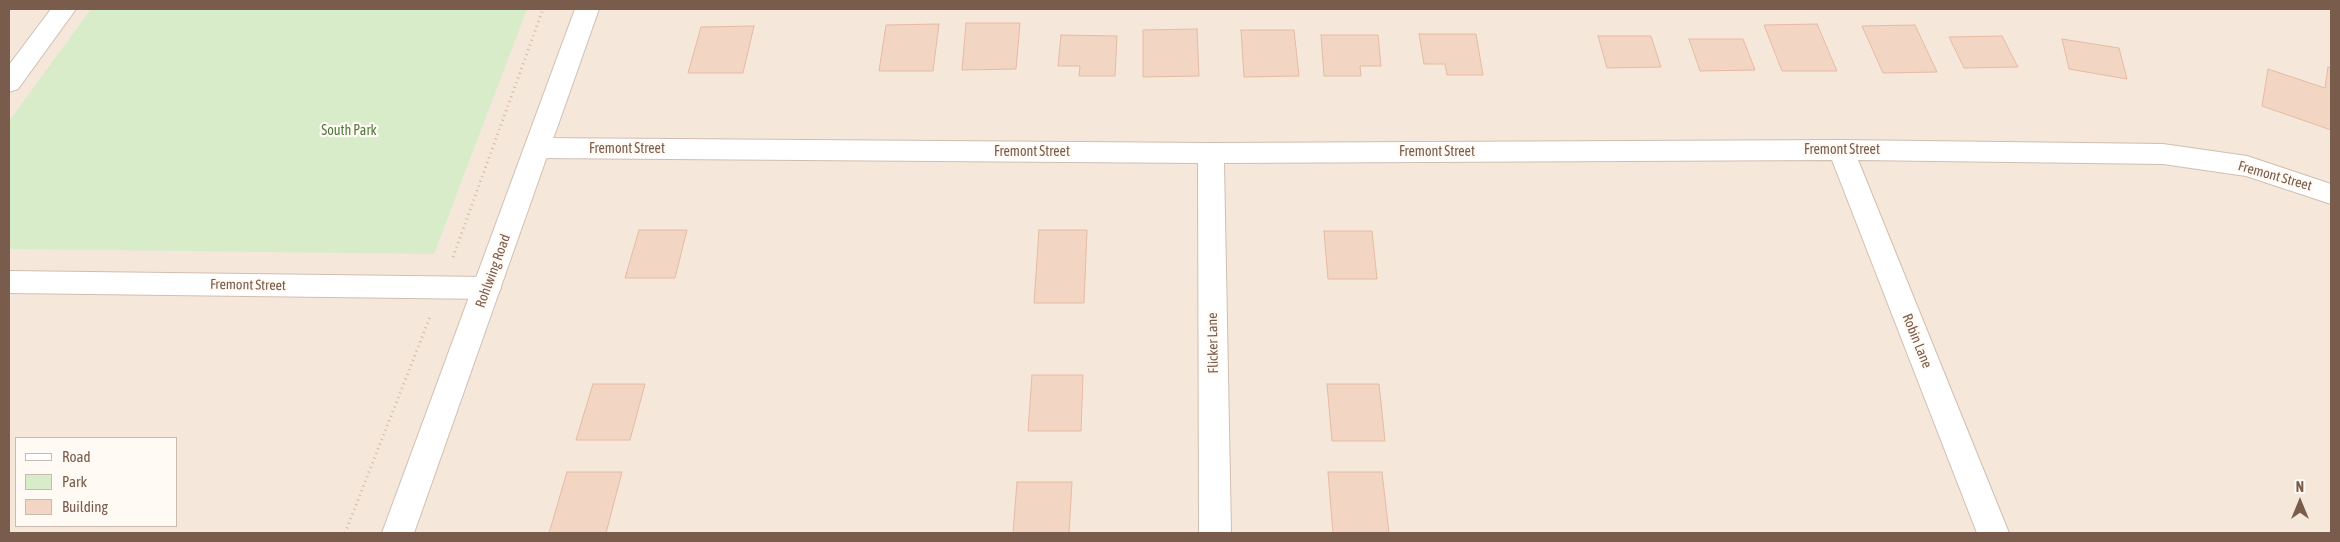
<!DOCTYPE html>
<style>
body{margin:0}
#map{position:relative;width:2340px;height:542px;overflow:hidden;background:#fdf6ec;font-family:"Asap Condensed",sans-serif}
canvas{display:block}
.frame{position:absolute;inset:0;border:10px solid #7a5c4d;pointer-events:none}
.legend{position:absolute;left:15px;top:437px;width:162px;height:90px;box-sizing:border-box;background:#fffaf3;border:1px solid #cabbb1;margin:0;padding:6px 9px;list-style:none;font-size:15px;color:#7a5c4d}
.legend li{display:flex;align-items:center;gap:10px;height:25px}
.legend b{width:25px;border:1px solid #cabbb1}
.north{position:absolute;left:2275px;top:477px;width:50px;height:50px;-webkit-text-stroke:4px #fffaf3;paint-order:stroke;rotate:0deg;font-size:14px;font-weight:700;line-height:20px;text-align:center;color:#7a5c4d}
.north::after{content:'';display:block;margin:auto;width:18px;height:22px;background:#7a5c4d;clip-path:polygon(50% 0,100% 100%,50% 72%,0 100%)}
</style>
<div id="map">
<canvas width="2340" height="542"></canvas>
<div class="frame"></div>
<ul class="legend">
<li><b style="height:6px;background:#fff"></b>Road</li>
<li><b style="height:14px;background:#d8ecc9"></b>Park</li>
<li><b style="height:14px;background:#f3d5c3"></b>Building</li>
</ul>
<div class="north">N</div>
</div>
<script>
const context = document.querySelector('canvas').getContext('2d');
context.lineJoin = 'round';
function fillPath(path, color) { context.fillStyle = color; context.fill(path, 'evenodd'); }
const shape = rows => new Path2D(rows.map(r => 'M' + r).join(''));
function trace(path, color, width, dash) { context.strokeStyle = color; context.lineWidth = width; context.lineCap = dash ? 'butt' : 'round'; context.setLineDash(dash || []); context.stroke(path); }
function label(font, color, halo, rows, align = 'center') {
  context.font = font + ' "Asap Condensed",sans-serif'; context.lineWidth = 4.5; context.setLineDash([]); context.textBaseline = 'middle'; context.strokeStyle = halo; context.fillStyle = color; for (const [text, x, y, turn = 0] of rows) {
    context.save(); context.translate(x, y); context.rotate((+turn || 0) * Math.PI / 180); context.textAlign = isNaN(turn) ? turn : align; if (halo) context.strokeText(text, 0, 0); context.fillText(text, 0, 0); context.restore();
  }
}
const residential = shape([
 [9,9,2331,9,2331,533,9,533],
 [16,438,176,438,176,526,16,526]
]);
const green = shape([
 [91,9,527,9,434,254,9,249,9,121]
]);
const building = shape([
 [966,23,1020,23,1016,69,962,70,966,23],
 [939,24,933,71,879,71,886,25,939,24],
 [1817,24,1837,71,1782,71,1764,25,1817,24],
 [1915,25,1937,72,1883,73,1862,26,1915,25],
 [754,26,743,73,688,73,701,27,754,26],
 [1197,29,1199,76,1143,77,1143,30,1197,29],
 [1241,30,1294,30,1299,76,1244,77,1241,30],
 [1419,34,1476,34,1483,75,1447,75,1445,64,1424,64,1419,34],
 [1061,35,1117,36,1115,76,1079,76,1080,66,1058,66,1061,35],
 [1321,35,1378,35,1381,66,1360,66,1361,76,1324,76,1321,35],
 [1598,36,1651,36,1661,67,1607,68,1598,36],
 [2002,36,2018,67,1964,68,1949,37,2002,36],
 [1689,39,1743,39,1755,70,1700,71,1689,39],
 [2062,39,2119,48,2127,79,2069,69,2062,39],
 [2328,67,2331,68,2331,130,2262,106,2268,69,2325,88,2328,67],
 [639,230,687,230,675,278,625,278,639,230],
 [1039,230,1087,230,1084,303,1034,303,1039,230],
 [1324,231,1372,231,1377,279,1328,279,1324,231],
 [1032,375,1083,375,1081,431,1028,431,1032,375],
 [593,384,645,384,630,440,576,440,593,384],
 [1327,384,1379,384,1385,441,1332,441,1327,384],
 [567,472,622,472,606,533,549,533,567,472],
 [1328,472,1382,472,1389,533,1333,533,1328,472],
 [1017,482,1072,482,1069,533,1013,533,1017,482]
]);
const path = shape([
 [453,257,543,9],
 [345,533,430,317]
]);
const minor = shape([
 [51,9,76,9,18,89,9,92,9,65,51,9],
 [537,138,1211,143,1841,140,2163,144,2247,156,2331,184,2331,204,2246,176,2163,164,1858,160,2009,533,1977,533,1832,160,1224,163,1231,533,1199,533,1198,163,537,158,528,155,524,148,528,141,537,138],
 [9,271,487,277,497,280,501,288,497,296,487,299,9,293,9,271]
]);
const tertiary = shape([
 [575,9,599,9,414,533,382,533,575,9]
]);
const parkNames = [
 ["South Park",349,131]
];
const streetNames = [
 ["Fremont Street",627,149],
 ["Fremont Street",1842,150],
 ["Fremont Street",1032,152],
 ["Fremont Street",1437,152],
 ["Fremont Street",2275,176,16],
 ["Rohlwing Road",493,271,-70],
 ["Fremont Street",248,285,1],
 ["Robin Lane",1917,341,68],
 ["Flicker Lane",1213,343,-91]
];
fillPath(residential, '#f5e8da');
fillPath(green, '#d8ecc9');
fillPath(building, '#f3d5c3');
trace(building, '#e6bba3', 1);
trace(minor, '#d1beb0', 2);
trace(tertiary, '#d1beb0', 2);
trace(path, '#d9b8a5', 3, [1, 4]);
fillPath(minor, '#fff');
fillPath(tertiary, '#fff');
label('14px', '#537a41', '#fffaf3', parkNames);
label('14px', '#7a5c4d', '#fffaf3', streetNames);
</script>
